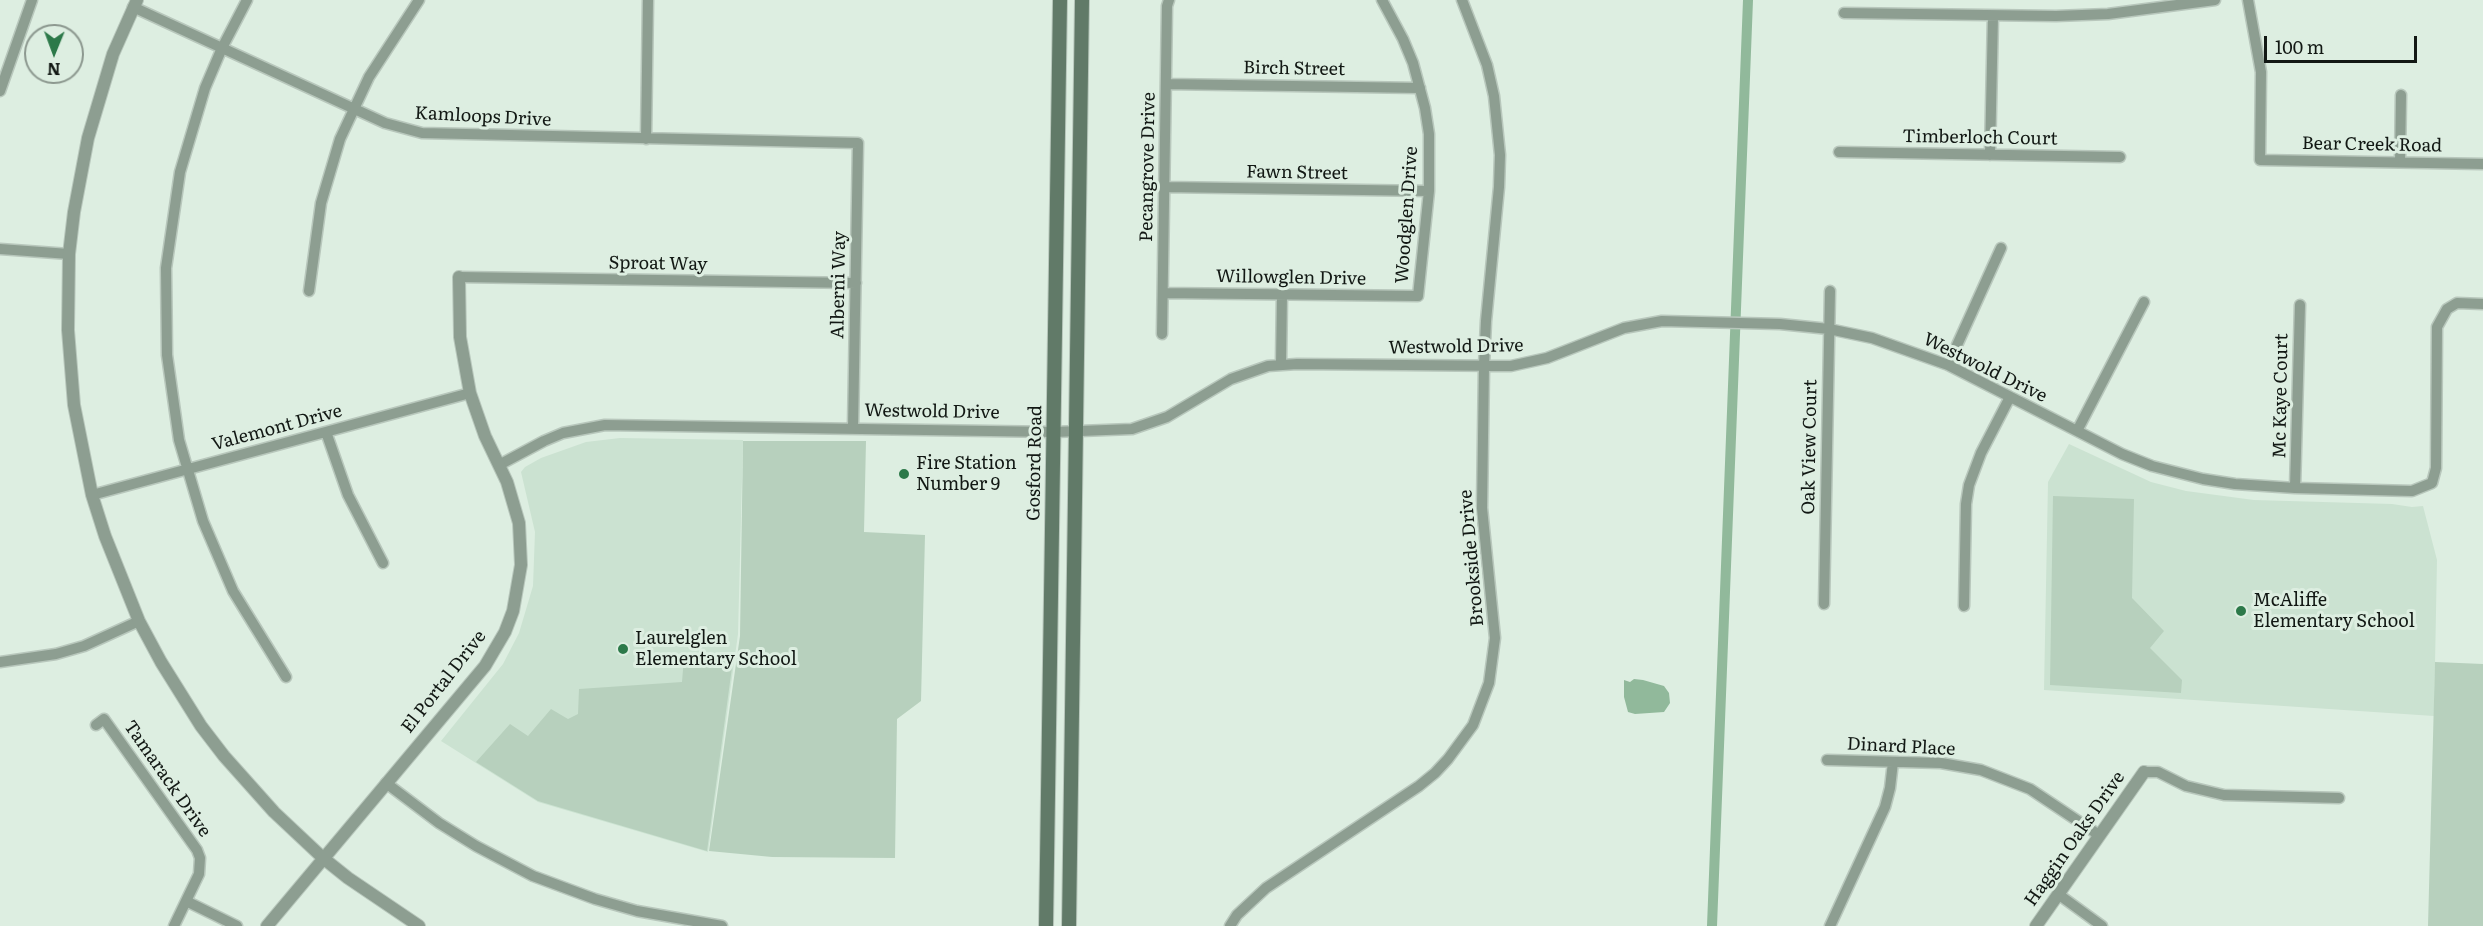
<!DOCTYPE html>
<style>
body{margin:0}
#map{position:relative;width:2483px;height:926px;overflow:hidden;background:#ddeee1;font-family:Literata,serif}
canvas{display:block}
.north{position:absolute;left:24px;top:24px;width:60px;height:60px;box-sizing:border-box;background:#ddeee1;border:2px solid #8c988f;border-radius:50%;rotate:181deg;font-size:16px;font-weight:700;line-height:24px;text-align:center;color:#121814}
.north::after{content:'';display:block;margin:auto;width:21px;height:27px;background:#2c7949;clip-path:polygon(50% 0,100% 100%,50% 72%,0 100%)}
.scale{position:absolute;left:2264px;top:36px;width:153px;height:27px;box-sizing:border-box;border:3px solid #121814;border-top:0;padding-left:8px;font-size:18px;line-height:21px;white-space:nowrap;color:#121814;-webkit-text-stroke:4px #ddeee1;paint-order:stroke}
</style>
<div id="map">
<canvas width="2483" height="926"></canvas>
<div class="north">N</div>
<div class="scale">100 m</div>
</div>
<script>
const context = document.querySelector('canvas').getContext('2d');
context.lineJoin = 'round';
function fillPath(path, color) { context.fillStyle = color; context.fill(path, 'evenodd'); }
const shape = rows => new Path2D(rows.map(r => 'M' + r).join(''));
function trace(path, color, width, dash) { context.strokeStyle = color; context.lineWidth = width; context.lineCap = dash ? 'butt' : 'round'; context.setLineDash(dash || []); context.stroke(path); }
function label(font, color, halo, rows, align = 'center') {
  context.font = font + ' Literata,serif'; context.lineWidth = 6; context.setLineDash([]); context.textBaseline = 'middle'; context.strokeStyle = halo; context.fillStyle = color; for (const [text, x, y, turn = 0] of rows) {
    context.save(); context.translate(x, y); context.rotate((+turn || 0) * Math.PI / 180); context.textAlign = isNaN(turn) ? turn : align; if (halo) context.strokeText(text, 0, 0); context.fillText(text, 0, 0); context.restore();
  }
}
const built = shape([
 [620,438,743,440,738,634,708,852,538,802,441,741,503,664,519,633,533,586,535,532,521,472,525,467,541,458,586,442],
 [2069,444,2151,482,2186,491,2254,500,2392,504,2412,507,2423,506,2437,560,2434,716,2044,690,2048,482]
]);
const green = shape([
 [743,441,866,441,864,532,925,535,921,701,897,719,895,858,772,857,709,851,740,636],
 [2053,496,2134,499,2132,598,2164,631,2150,648,2182,680,2181,693,2050,685],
 [684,657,733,660,707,851,538,801,476,762,510,724,528,736,551,709,568,719,578,714,579,689,682,682],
 [2435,662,2483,664,2483,926,2428,926]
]);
const water = shape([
 [1634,679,1643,680,1664,686,1669,693,1670,703,1664,712,1635,714,1628,712,1624,697,1624,680,1630,682]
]);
const canal = shape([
 [1712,926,1748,0]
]);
const minor = shape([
 [247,0,222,48,205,88,180,172,166,268,167,355,179,440,203,521,233,591,286,677],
 [2248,0,2261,72,2260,160,2483,164],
 [133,7,385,123,422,133,858,143,853,428],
 [1844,13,2056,16,2108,14,2215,0],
 [1166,84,1420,88],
 [0,91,32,0],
 [646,139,648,0],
 [1839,152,2120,157],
 [1990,155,1993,16],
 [2400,162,2401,95],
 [1165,187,1429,191],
 [0,249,69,254],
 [459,277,856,283],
 [309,291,321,203,340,139,369,77,419,0],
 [1163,293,1418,296,1429,191,1429,134,1425,108,1413,63,1403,39,1382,0],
 [1162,334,1167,6,1169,0],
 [1281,364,1282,294],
 [1948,365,2001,248],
 [2077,431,2144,302],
 [326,432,348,495,383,563],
 [499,465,544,441,563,433,605,425,1054,432,1132,429,1167,417,1231,379,1268,366,1297,364,1511,366,1547,358,1624,328,1662,321,1780,324,1829,329,1872,338,1948,365,2122,454,2152,466,2203,479,2235,484,2295,488,2412,491,2432,483,2436,468,2437,327,2447,309,2457,303,2483,304],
 [2295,488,2300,305],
 [92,495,470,393],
 [1824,604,1830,291],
 [1964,606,1966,504,1969,485,1981,453,2010,397],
 [0,662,56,654,84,646,139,621],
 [96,725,104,719,197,850,200,858,199,874,174,926],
 [1827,760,1941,763,1981,770,2030,789,2099,835],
 [2144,772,2158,772,2186,786,2224,795,2339,798],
 [386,783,439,823,476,846,533,876,595,899,637,911,722,926],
 [2058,894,2102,926],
 [186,901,237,926],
 [1230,926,1237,915,1266,888,1419,786,1435,773,1448,759,1473,725,1489,683,1495,638,1482,508,1484,366,1486,321,1499,187,1500,155,1494,96,1487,65,1462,0],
 [1830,926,1885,807,1890,788,1893,762]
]);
const tertiary = shape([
 [137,0,113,54,88,138,74,212,69,254,68,330,74,405,92,495,105,536,139,621,161,662,201,726,224,756,274,812,323,858,348,878,419,926],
 [267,926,485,666,505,632,513,611,521,565,519,523,507,482,485,436,470,393,460,337,459,277],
 [2036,926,2144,772]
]);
const secondary = shape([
 [1046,926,1060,0],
 [1069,926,1082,0]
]);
const markers = [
 [904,474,6,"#2c7949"],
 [2241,611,6,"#2c7949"],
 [623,649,6,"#2c7949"]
];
const streetNames = [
 ["Birch Street",1294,69,1],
 ["Kamloops Drive",483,117,3],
 ["Timberloch Court",1980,138,1],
 ["Bear Creek Road",2372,145,1],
 ["Pecangrove Drive",1148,167,-89],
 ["Fawn Street",1297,173,1],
 ["Woodglen Drive",1407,215,-86],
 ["Sproat Way",658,264,1],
 ["Willowglen Drive",1291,278,1],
 ["Alberni Way",839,285,-89],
 ["Westwold Drive",1456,347,-1],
 ["Westwold Drive",1985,368,26],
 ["Mc Kaye Court",2281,396,-89],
 ["Westwold Drive",932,412,1],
 ["Valemont Drive",277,428,-15],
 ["Oak View Court",1810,447,-89],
 ["Gosford Road",1035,463,-89],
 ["Brookside Drive",1472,558,-95],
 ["El Portal Drive",444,682,-52],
 ["Dinard Place",1901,747,3],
 ["Tamarack Drive",167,779,55],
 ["Haggin Oaks Drive",2075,839,-55]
];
const poiNames = [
 ["Fire Station",916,464],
 ["Number 9",916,485],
 ["McAliffe",2253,601],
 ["Elementary School",2253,622],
 ["Laurelglen",635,639],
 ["Elementary School",635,660]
];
fillPath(built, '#cbe2d1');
fillPath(green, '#b7d0bd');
fillPath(water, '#91b99b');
trace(canal, '#91b99b', 10);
trace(minor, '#b8c7bc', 13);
trace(tertiary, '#b8c7bc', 14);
trace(secondary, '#b8c7bc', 16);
trace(minor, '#8d9e91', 10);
trace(tertiary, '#8d9e91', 12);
trace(secondary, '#617a68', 14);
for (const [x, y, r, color] of markers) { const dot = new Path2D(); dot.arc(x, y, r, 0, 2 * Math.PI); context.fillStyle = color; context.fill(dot); trace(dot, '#ddeee1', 2); }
label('18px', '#121814', '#ddeee1', streetNames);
label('18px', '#121814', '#ddeee1', poiNames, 'left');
</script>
